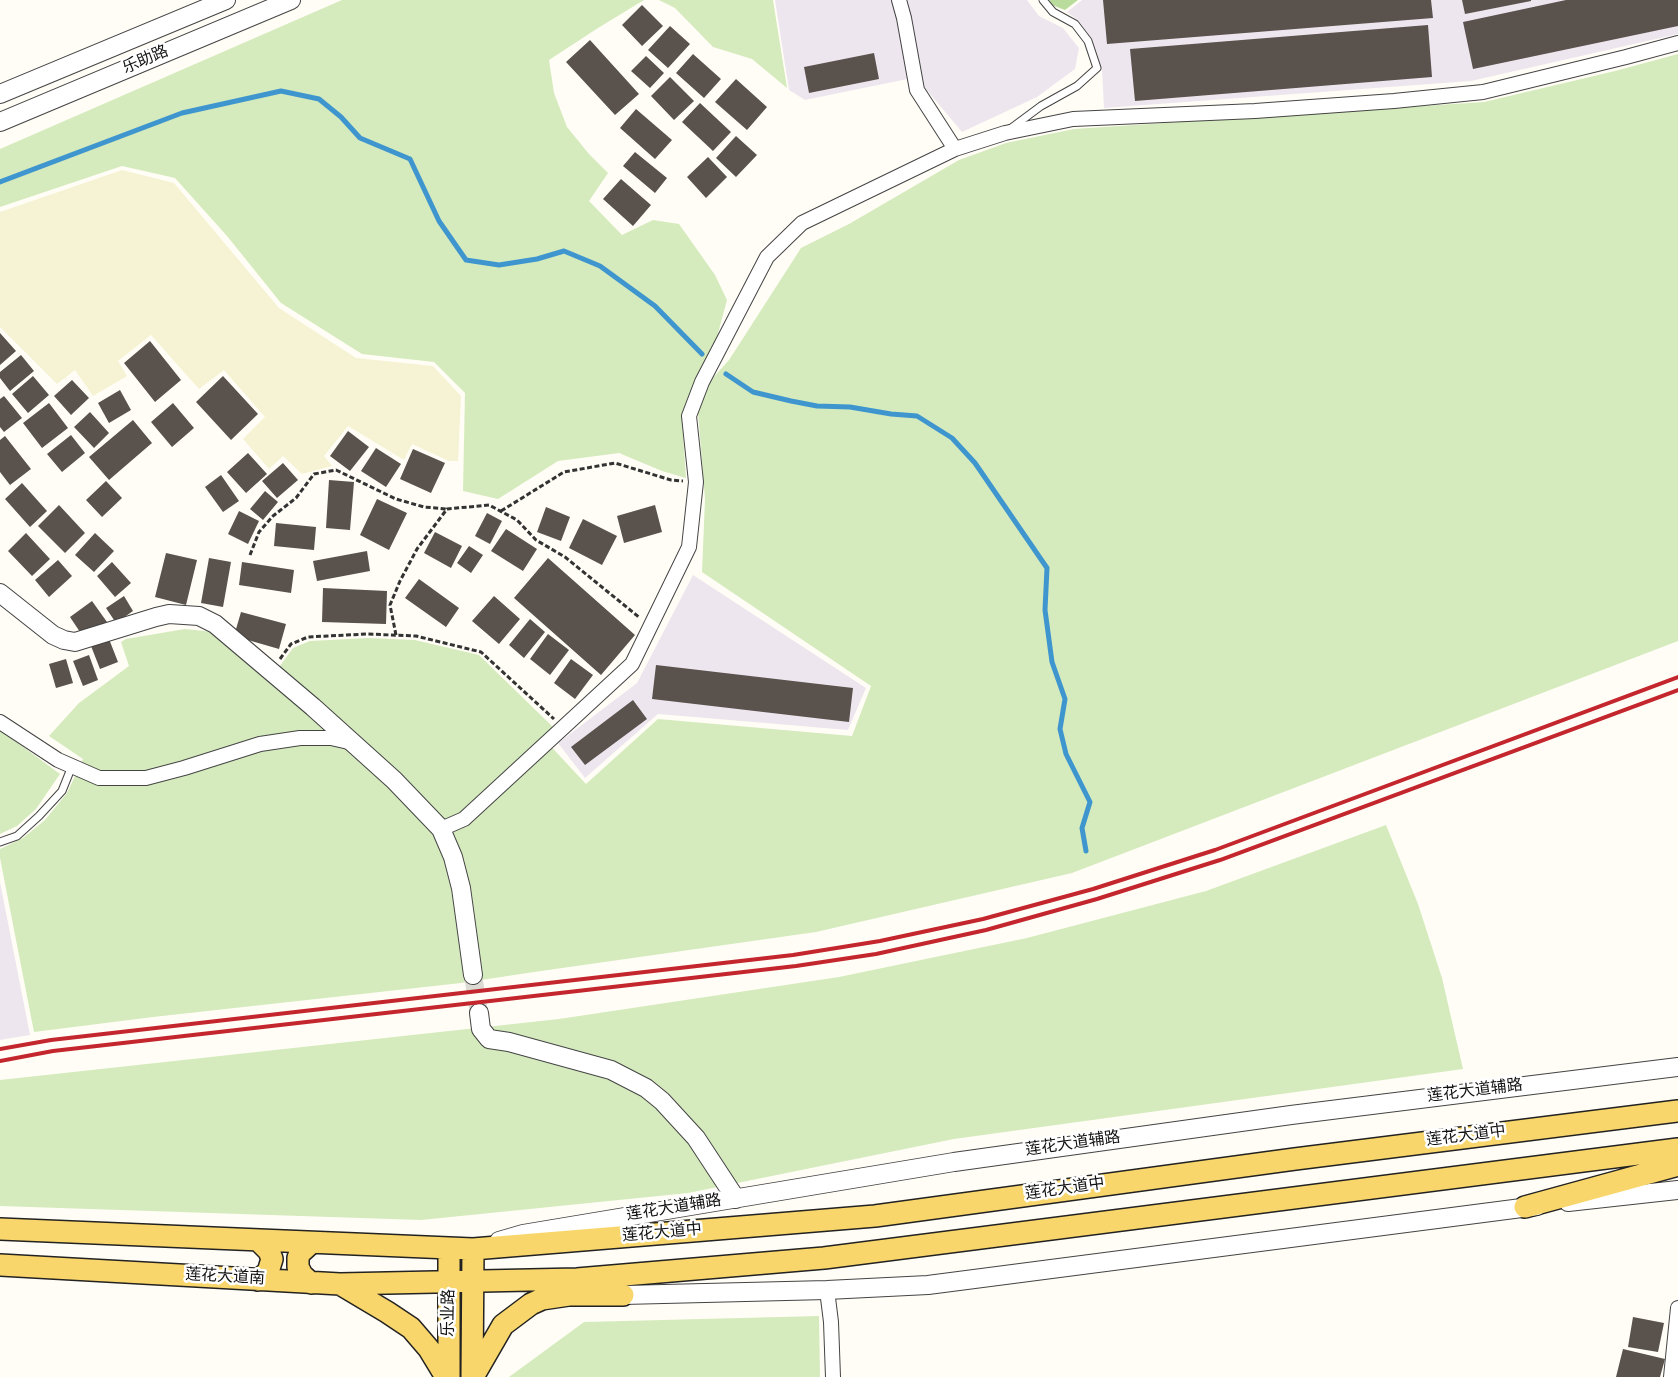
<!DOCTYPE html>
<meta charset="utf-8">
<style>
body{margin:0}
canvas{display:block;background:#fffdf5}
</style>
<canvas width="1678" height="1377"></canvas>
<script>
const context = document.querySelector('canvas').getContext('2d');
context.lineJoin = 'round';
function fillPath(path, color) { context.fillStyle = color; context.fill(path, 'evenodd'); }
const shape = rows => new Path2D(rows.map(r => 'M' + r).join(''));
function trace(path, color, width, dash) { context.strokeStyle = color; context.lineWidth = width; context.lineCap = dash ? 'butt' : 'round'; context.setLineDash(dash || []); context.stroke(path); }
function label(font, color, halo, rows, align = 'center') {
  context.font = font + ' Spectral,"Noto Sans SC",serif'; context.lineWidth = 5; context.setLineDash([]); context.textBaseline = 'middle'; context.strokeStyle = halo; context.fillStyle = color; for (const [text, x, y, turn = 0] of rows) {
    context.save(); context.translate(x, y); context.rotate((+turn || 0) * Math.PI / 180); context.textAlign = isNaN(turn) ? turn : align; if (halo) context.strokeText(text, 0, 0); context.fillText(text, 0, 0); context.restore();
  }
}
const industrial = shape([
 [775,0,1027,0,1039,16,1063,28,1079,48,1075,69,1037,97,962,132,925,88,922,76,805,100,789,90],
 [1082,0,1678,0,1678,34,1471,81,1104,108,1102,70,1093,40,1079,21,1067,12],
 [693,575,866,688,848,730,658,714,585,778,558,743,637,683],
 [0,882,30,1035,0,1040]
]);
const farmland = shape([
 [122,170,174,183,279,308,356,358,433,366,461,396,458,461,449,461,412,444,404,460,348,426,324,456,332,466,302,474,283,456,269,469,243,439,265,417,224,370,199,389,151,335,118,361,127,376,93,396,75,370,57,384,0,327,0,212]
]);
const green = shape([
 [342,0,644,0,598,28,549,60,554,93,567,127,589,154,608,173,589,201,622,235,653,220,679,224,715,275,727,300,717,337,682,419,686,478,662,471,619,453,558,461,498,499,463,491,465,393,434,362,362,354,281,303,227,236,175,178,122,166,0,207,0,149],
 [659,0,773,0,787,88,752,59,713,47,675,8],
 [1678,54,1678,641,1072,873,816,932,541,971,461,983,153,1017,34,1032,0,858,0,849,23,838,45,820,67,793,83,759,49,736,79,703,129,666,121,642,126,639,185,629,214,632,269,681,293,648,310,641,368,638,415,640,479,655,555,729,543,738,586,784,658,719,852,736,871,686,702,572,705,499,698,413,710,381,729,360,801,248,849,224,959,160,1006,143,1074,129,1484,102,1615,71],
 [0,730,60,774,36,809,17,826,0,834],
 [1386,825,1418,904,1442,978,1463,1069,954,1139,688,1193,421,1220,0,1206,0,1080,559,1019,839,977,1027,938,1206,891],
 [819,1316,820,1377,509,1377,584,1322]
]);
const forest = shape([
 [1049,0,1078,0,1065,10,1052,5]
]);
const stream = shape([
 [0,182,182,113,281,91,319,99,341,117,360,138,410,159,439,221,466,260,499,265,537,259,564,251,600,266,655,306,702,354],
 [726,374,753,392,791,401,817,406,850,407,891,414,917,416,952,438,975,463,1047,568,1045,610,1052,662,1065,699,1060,729,1066,754,1090,802,1082,828,1086,851]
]);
const building = shape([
 [1103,0,1431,0,1433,18,1107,44],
 [1462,0,1531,0,1531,1,1465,14],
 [1566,0,1678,0,1678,26,1473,69,1463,22],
 [642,5,663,26,642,46,622,25],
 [1428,25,1432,77,1135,101,1130,49],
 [670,26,690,44,668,68,648,50],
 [590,40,639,94,615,115,566,62],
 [874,53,879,79,809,93,804,67],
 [693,54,721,79,704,98,676,73],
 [646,56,664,73,650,88,631,71],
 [670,77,694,101,674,120,651,96],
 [736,79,767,107,747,130,715,102],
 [700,103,731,132,713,151,682,122],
 [636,109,672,140,655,159,620,128],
 [736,136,757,155,736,177,716,158],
 [635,152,667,178,655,193,623,166],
 [708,157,727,177,706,198,687,177],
 [621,179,651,205,633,226,603,199],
 [0,333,16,351,0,365],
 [150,341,181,380,155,402,124,363],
 [21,355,34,371,10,391,0,378,0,372],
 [33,376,49,395,28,413,12,394],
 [223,376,258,414,231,440,196,402],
 [72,380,89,398,71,415,54,396],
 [120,390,131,410,109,423,98,403],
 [4,396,22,418,4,432,0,427,0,399],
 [49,403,68,428,42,448,23,423],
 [173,403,194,428,172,447,151,422],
 [90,412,109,433,94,448,74,427],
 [133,420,152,443,109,480,89,457],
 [348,431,369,447,350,471,330,456],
 [71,435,85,453,62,472,47,454],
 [5,436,31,469,10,485,0,472,0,440],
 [376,448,401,464,386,487,361,471],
 [413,449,445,463,431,493,400,479],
 [248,453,267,474,246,493,227,472],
 [283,463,298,480,277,498,262,481],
 [221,475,239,501,223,512,205,487],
 [329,480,354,482,350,530,326,528],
 [106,481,122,498,102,517,86,500],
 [22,483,47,511,30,527,5,499],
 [265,491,278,502,263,520,250,509],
 [377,499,407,513,389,550,360,535],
 [59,505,85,533,65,553,38,526],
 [655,505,662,532,624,543,617,516],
 [546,507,570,517,561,541,537,532],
 [239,511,259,521,248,544,228,534],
 [487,513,502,521,490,544,475,536],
 [583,519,617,536,602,565,569,548],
 [276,523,316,527,314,550,274,546],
 [506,529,537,549,523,571,491,551],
 [435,532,462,546,451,568,424,553],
 [26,533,50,559,32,576,8,551],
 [95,533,114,551,94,572,75,555],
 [469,546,483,555,471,573,457,563],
 [367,551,370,571,317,581,313,561],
 [166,553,197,560,186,605,155,597],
 [209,558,231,562,223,607,201,603],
 [548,558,635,635,601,675,514,598],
 [58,560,72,576,49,597,35,580],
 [112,562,131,583,115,597,97,576],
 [242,562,294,570,291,593,239,585],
 [419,579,459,608,446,627,405,598],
 [323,588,387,591,386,624,322,622],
 [124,596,133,611,116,623,106,608],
 [494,596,520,619,499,644,472,621],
 [92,601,107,622,84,638,70,617],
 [241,612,286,624,279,649,234,636],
 [530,619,545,632,524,658,509,645],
 [548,634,569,650,550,675,530,659],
 [109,639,118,662,100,669,91,646],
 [89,655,98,680,83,686,73,661],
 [66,659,73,683,56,688,49,664],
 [571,659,593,675,575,699,554,683],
 [656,665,853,688,849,722,652,699],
 [633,700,647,719,585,765,571,747],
 [1633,1317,1664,1323,1658,1352,1628,1347],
 [1623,1349,1665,1359,1660,1377,1616,1377]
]);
const tertiaryTunnel = shape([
 [473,975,479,1013]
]);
const path = shape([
 [501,511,564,472,615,463,671,480,683,481],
 [250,555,259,532,273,516,296,498,314,474,336,470,396,499,424,507,446,509],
 [396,635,390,605,400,581,417,549,447,509,489,505,517,520,536,540,565,557,640,618],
 [280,659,291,644,308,637,367,634,416,636,481,652,554,719]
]);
const service = shape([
 [1010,129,1041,106,1077,86,1097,68,1088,41,1075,24,1053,12,1043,0],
 [0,842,17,836,39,816,62,791,72,766]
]);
const minor = shape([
 [955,149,1005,133,1073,119,1255,111,1394,101,1483,92,1626,57,1678,43],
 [0,722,58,760,99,778,146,778,184,768,260,744,300,738,331,738,353,743],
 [441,829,464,819,632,664,689,547,696,482,689,416,702,382,767,257,802,223,955,149,917,90,904,18,899,0],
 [827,1290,831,1322,833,1377],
 [1671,1377,1678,1308]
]);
const tertiary = shape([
 [0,94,226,0],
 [0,122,291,0],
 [0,593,53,635,64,640,75,642,156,617,169,614,199,616,215,624,313,707,394,780,441,829,453,857,461,888,473,975],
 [479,1013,481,1029,489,1039,509,1042,611,1070,646,1088,662,1101,696,1138,736,1199],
 [1568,1202,1678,1190],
 [499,1241,523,1234,954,1162,1291,1115,1678,1067],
 [623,1295,827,1290,928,1285,1537,1206]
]);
const primary = shape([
 [1525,1207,1678,1165],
 [0,1229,473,1249,875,1216,1295,1159,1678,1111],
 [449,1249,449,1377],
 [0,1265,340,1284,577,1279,824,1258,1678,1149],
 [258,1280,268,1272,272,1259,269,1251,259,1241],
 [311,1283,302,1275,298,1267,298,1258,300,1253,311,1243],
 [340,1284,387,1312,411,1328,429,1349,446,1377],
 [472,1377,473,1249],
 [473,1377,503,1325,531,1304,542,1299,569,1295,623,1295]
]);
const rail = shape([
 [0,1049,51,1040,793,955,880,941,983,919,1093,889,1215,850,1678,677],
 [0,1061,53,1051,796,966,876,954,986,930,1097,899,1220,860,1678,690]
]);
const streetNames = [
 ["乐助路",146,61,-23],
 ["莲花大道辅路",1475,1092,-7],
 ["莲花大道中",1466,1137,-7],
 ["莲花大道辅路",1073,1145,-8],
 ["莲花大道中",1065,1190,-8],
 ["莲花大道辅路",674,1209,-9],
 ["莲花大道中",662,1234,-5],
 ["莲花大道南",225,1278,3],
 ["乐业路",450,1313,-89]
];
fillPath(industrial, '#eee6ef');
fillPath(farmland, '#f6f3d4');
fillPath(green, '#d5ebbd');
fillPath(forest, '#b9dc9c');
trace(stream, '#3f96cf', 5);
fillPath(building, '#5a524d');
trace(tertiaryTunnel, '#dbdad3', 18, [18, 9]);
trace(service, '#444', 9);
trace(minor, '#444', 16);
trace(tertiary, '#444', 20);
trace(primary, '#222', 24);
trace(path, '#333', 3, [5, 2.5]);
trace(service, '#fff', 7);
trace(minor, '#fff', 14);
trace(tertiary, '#fff', 18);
trace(primary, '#f9d66b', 21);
trace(rail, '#c4262e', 4);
label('16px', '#111', '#fff', streetNames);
</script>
